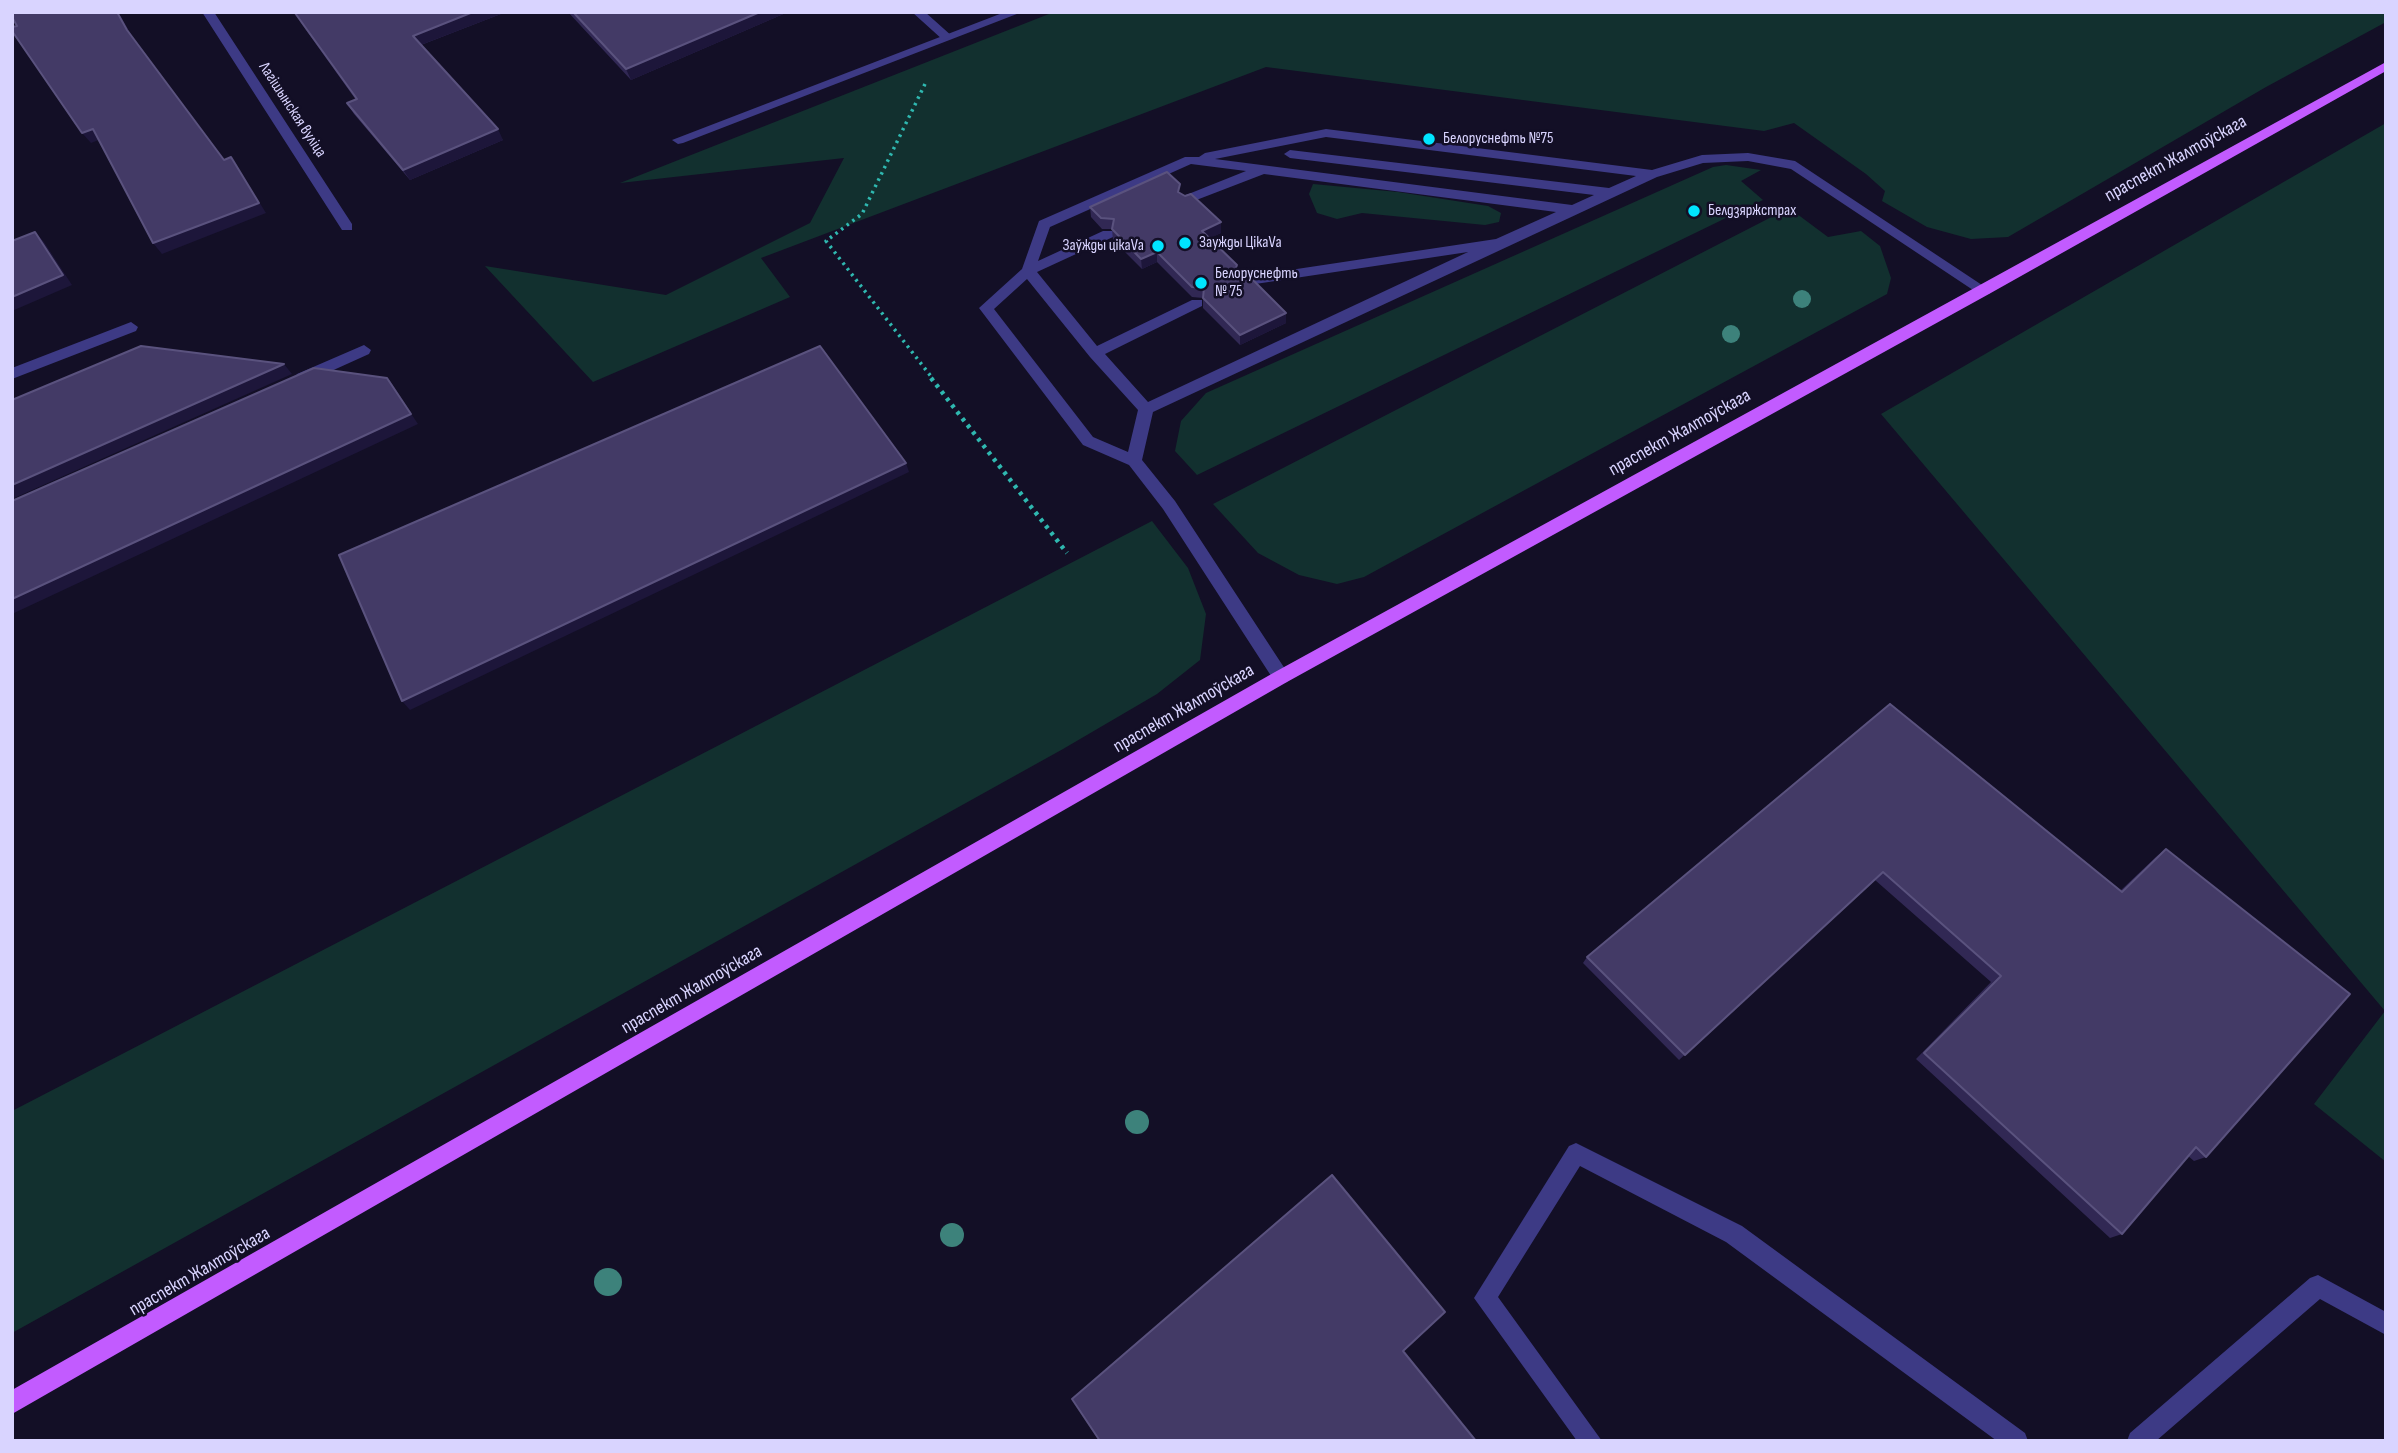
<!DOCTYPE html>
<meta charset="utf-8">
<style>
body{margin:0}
#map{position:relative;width:2398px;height:1453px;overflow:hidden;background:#130f26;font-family:"Sofia Sans Condensed",sans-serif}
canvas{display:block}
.frame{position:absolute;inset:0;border:14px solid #d9d4ff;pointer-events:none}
</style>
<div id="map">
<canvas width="2398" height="1453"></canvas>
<div class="frame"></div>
</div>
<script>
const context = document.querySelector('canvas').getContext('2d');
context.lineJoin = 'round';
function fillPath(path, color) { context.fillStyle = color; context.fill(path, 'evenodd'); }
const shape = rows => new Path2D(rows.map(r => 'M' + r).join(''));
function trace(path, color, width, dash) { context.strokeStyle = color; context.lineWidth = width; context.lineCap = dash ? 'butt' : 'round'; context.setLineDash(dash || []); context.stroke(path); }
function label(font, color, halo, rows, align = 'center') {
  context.font = font + ' "Sofia Sans Condensed",sans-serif'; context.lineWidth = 5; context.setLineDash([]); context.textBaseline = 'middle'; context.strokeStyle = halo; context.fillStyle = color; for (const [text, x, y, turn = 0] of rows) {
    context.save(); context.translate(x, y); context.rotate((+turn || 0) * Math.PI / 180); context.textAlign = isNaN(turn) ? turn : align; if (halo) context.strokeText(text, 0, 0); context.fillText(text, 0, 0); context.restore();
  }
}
const green = shape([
 [1054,12,2386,12,2386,22,2266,87,2008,237,1971,239,1927,227,1882,201,1885,191,1866,174,1794,123,1764,131,1266,67,761,258,790,297,593,382,485,266,666,295,810,223,844,158,620,183],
 [2386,123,2386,1162,2314,1104,2385,1011,1881,414],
 [1726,165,1761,170,1741,181,1763,200,1197,475,1175,451,1181,421,1206,393,1713,167],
 [1313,184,1398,192,1488,206,1501,213,1499,222,1485,225,1362,213,1337,219,1317,213,1309,194],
 [1789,208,1828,237,1861,231,1880,246,1891,278,1887,294,1364,577,1337,584,1299,575,1258,553,1213,504],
 [1152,521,1188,568,1206,614,1200,660,1157,694,1063,749,12,1333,12,1111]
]);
const pathFar1 = shape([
 [925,84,862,214,826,241,933,379]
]);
const path = shape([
 [931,378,1067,553]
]);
const service = shape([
 [1005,12,1022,12,683,143,678,144,672,140,1005,12],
 [1326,129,1652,170,1702,155,1748,153,1795,161,1991,291,1989,294,1979,294,1791,169,1748,161,1703,163,1657,177,1153,412,1142,460,1175,501,1287,672,1290,677,1287,682,1281,684,1275,682,1163,509,1129,465,1083,445,979,308,1022,269,1039,221,1185,157,1199,157,1205,153,1326,129],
 [1326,137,1636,176,1609,188,1290,150,1284,154,1290,158,1594,195,1572,205,1215,159,1326,137],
 [1191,164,1246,171,1181,197,1179,200,1186,204,1264,174,1556,212,1496,239,1237,278,1235,281,1242,286,1468,252,1148,402,1105,354,1202,306,1202,300,1192,300,1097,346,1037,272,1113,237,1113,231,1103,231,1038,261,1050,227,1191,164],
 [1027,279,1090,357,1138,410,1128,452,1093,437,994,309,1027,279],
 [131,322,138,327,136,331,12,379,12,368,131,322],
 [364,345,371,350,369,354,307,382,297,382,295,378,297,374,364,345],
 [1576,1143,1742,1226,2025,1433,2028,1441,1997,1441,1726,1242,1580,1166,1498,1297,1602,1441,1577,1441,1474,1298,1569,1146,1576,1143],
 [2318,1275,2386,1312,2386,1335,2320,1299,2156,1441,2127,1441,2130,1433,2310,1278,2318,1275]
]);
const minor = shape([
 [202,12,214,12,352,224,352,230,342,230,202,12],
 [912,12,925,12,953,37,943,40,912,12]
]);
const primary = shape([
 [2386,62,2386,71,1989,294,1287,682,12,1414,12,1390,1275,672,2386,62]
]);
const trees = [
 [1802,299,9],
 [1731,334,9],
 [1137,1122,12],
 [952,1235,12],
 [608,1282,14]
];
const wall = shape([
 [297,12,506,12,421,45,503,140,410,180,354,114,347,103,356,100,301,23,295,13],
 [568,12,788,12,631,80],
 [1180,193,1221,222,1221,233,1209,238,1237,265,1237,275,1286,313,1286,323,1240,345,1203,308,1203,298,1192,297,1157,262,1142,269,1113,240,1112,229,1102,229,1091,217,1090,207],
 [1890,704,2120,891,2156,857,2166,849,2206,1157,2194,1161,2188,1156,2122,1234,2110,1238,1916,1059,1991,982,1875,880,1679,1060,1583,963,1587,957]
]);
const shadedWall = shape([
 [117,12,118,12,135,41,127,30],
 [473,12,506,12,418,46,413,36],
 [760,12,788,12,631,80,626,69],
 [93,129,101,139,91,143,82,133],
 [498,129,503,140,410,180,403,170],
 [231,157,266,213,162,254,153,243],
 [1221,222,1221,233,1202,242,1202,231],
 [35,232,44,242,72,285,12,311,12,297],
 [1157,252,1157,262,1142,269,1141,259],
 [1286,313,1286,323,1240,345,1240,335],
 [284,364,292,374,12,499,12,485],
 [394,388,418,424,12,614,12,599],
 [906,463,909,472,410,710,402,701]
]);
const building = shape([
 [12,12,117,12,127,30,224,160,231,157,259,203,153,243,93,129,82,133,12,31,12,27,17,26,12,17,12,12],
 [297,12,473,12,413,36,498,129,403,170,347,103,357,99,295,13,297,12],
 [573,12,760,12,626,69,573,12],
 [1167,172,1180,184,1178,192,1185,196,1191,194,1221,222,1202,231,1237,265,1234,273,1241,278,1250,277,1286,313,1240,335,1203,298,1204,288,1192,287,1157,252,1141,259,1112,229,1114,219,1101,218,1090,207,1167,172],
 [35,232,63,275,12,297,12,241,35,232],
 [141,346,284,364,12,485,12,400,141,346],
 [820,346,906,463,402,701,339,555,820,346],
 [314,368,387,378,411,414,12,599,12,501,314,368],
 [1890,704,2122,892,2166,849,2350,994,2206,1157,2196,1147,2122,1234,1924,1053,2001,976,1883,872,1685,1055,1587,957,1890,704],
 [1332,1175,1445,1312,1403,1351,1476,1441,1100,1441,1072,1399,1332,1175]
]);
const markers = [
 [1429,139,7,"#00e5ff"],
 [1694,211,7,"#00e5ff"],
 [1185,243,7,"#00e5ff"],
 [1158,246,7,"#00e5ff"],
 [1201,283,7,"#00e5ff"]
];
const farStreetnames = [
 ["Лагішынская вуліца",292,110,57]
];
const farPoinames = [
 ["Белоруснефть №75",1443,139],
 ["Белдзяржстрах",1708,211],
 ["Заужды ЦікаVа",1199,243],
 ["Заўжды цікаVа",1144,246,"right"],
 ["Белоруснефть",1215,274],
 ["№ 75",1215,292]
];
const streetNames = [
 ["праспект Жалтоўскага",2176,159,-29],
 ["праспект Жалтоўскага",1680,433,-29],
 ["праспект Жалтоўскага",1184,709,-30],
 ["праспект Жалтоўскага",692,990,-30],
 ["праспект Жалтоўскага",200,1272,-30]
];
fillPath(green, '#12302f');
trace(pathFar1, '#2fb8b0', 3.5, [2.5, 4.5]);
trace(path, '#2fb8b0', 4.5, [3.5, 5]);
fillPath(service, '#3d3a85');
fillPath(minor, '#3d3a85');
fillPath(primary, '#c25bff');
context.fillStyle = '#3d827b';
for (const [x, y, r] of trees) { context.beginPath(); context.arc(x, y, r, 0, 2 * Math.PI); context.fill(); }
fillPath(wall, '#312854');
fillPath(shadedWall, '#1d163a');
fillPath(building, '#433a66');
trace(building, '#5a527e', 2);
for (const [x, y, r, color] of markers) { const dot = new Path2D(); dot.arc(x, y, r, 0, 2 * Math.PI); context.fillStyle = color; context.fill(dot); trace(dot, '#130f26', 2.5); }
label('16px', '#d9d4ff', '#130f26', farStreetnames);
label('16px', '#d9d4ff', '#130f26', farPoinames, 'left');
label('19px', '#d9d4ff', '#130f26', streetNames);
</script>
